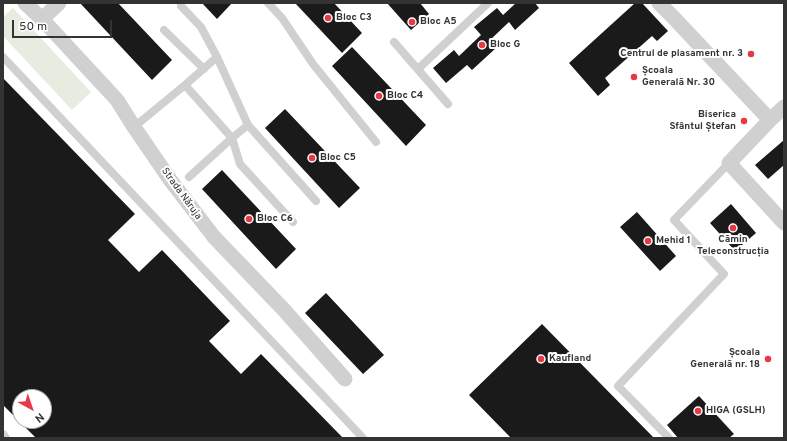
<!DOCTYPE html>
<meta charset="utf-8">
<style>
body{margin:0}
#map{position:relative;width:787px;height:441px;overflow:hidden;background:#fff;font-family:Overpass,sans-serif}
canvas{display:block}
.frame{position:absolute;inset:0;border:4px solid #333;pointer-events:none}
.north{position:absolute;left:12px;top:389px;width:40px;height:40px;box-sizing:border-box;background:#fff;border:1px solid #adadad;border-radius:50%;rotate:140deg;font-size:11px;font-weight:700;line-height:16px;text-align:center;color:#333}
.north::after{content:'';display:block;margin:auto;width:14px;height:18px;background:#e63946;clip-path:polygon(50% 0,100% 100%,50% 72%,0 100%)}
.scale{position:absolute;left:12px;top:20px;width:100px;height:18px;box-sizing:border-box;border:2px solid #333;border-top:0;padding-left:5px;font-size:12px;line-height:14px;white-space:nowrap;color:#333;-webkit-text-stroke:3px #fff;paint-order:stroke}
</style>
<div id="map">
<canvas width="787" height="441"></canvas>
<div class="frame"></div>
<div class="north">N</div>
<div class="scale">50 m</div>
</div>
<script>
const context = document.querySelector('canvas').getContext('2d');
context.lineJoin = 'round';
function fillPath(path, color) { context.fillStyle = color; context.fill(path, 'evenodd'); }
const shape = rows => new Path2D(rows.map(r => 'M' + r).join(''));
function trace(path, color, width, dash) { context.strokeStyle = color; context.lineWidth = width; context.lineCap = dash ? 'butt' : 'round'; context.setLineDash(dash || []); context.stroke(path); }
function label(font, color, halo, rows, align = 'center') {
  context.font = font + ' Overpass,sans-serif'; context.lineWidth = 4; context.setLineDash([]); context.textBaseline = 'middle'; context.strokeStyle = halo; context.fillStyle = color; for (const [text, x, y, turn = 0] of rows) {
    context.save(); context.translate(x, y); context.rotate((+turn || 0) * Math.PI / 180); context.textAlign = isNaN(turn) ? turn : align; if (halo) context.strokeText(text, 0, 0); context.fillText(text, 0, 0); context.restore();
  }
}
const green = shape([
 [13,8,91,92,72,110,3,36,3,17]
]);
const building = shape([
 [80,3,118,3,172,60,152,80],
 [202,3,232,3,217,19],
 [295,3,334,3,362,33,342,53],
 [387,3,420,3,429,14,411,30],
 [516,3,535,3,539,8,515,30,509,22,489,41,496,48,472,70,467,65,446,83,433,68,454,50,459,56,481,35,474,27,497,8,503,15],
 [635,3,642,3,668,31,657,41,652,36,605,78,610,85,598,96,569,63],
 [352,47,426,125,406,146,332,66],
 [3,78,135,214,108,240,139,272,162,250,230,321,209,341,241,374,261,354,343,438,36,438,3,405],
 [20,397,44,397,44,421,20,421],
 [285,109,360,188,339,208,265,128],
 [784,140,784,165,768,179,755,165],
 [222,170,296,249,276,269,202,189],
 [731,204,756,233,735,251,710,223],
 [637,212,676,256,660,271,620,227],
 [326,293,384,355,363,374,305,313],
 [542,324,654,438,511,438,469,395],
 [699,396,734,434,729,438,678,438,667,425]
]);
const service = shape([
 [268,3,282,18,313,64,376,142],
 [164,30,204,69],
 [394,42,448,104],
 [3,57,363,438],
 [418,69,488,3],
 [185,85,217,57],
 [248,125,316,201],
 [134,127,185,85,232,138,248,125,217,57,201,27,181,6],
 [189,177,232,138,240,164,293,222],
 [3,434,6,438],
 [669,438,618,386,724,274,674,220,729,163]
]);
const minor = shape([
 [25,3,42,19,117,100,134,127,171,181,214,237,285,311,345,379],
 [659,3,673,17,770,120,729,163,784,223],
 [42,19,59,3],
 [770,120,784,107]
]);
const markers = [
 [328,18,4,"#e63946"],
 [412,22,4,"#e63946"],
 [482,45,4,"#e63946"],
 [751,54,4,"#e63946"],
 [634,77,4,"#e63946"],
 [379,96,4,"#e63946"],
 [744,121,4,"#e63946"],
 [312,158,4,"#e63946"],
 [249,219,4,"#e63946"],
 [733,228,4,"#e63946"],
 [648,241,4,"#e63946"],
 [541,359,4,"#e63946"],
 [768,359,4,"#e63946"],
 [698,411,4,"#e63946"]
];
const poiNames = [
 ["Bloc C3",336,18],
 ["Bloc A5",420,22],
 ["Bloc G",490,45],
 ["Centrul de plasament nr. 3",743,54,"right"],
 ["Școala",642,71],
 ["Generală Nr. 30",642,83],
 ["Bloc C4",387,96],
 ["Biserica",736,115,"right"],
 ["Sfântul Ștefan",736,127,"right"],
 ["Bloc C5",320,158],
 ["Bloc C6",257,219],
 ["Cămin",733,240,"center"],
 ["Teleconstrucția",733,252,"center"],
 ["Mehid 1",656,241],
 ["Școala",760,353,"right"],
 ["Generală nr. 18",760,365,"right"],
 ["Kaufland",549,359],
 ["HIGA (GSLH)",706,411]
];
const streetNames = [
 ["Strada Năruja",181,194,54]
];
fillPath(green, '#e6ecdf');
fillPath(building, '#1a1a1a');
trace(service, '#d0d0d0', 8);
trace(minor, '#d0d0d0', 15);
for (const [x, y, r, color] of markers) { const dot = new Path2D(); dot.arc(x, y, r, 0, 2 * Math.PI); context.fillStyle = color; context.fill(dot); trace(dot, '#fff', 1.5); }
label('bold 10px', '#333', '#fff', poiNames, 'left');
label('10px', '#333', '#fff', streetNames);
</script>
